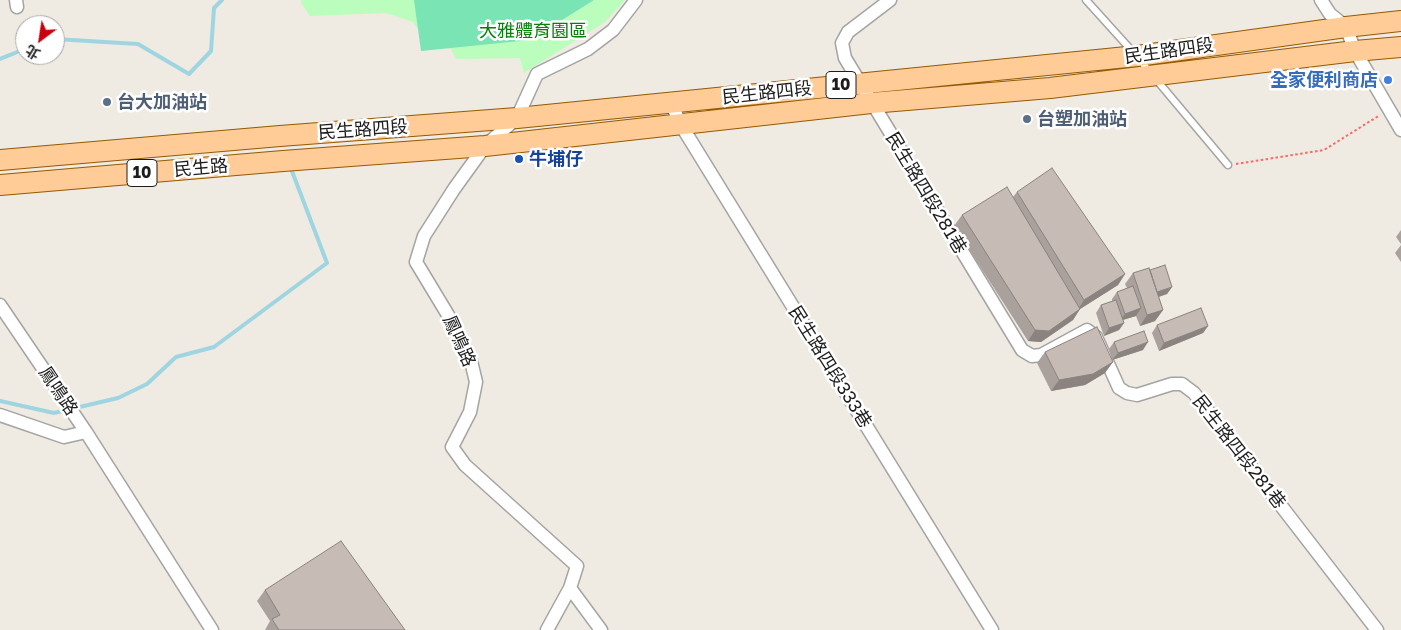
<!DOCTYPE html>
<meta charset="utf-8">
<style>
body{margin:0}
#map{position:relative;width:1401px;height:630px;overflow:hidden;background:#efeae2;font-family:"Golos Text","Noto Sans TC",sans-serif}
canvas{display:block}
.north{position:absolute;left:15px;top:15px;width:50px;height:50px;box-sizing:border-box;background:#fff;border:1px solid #a5a5a5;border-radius:50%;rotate:211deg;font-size:14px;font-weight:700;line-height:20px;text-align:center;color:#1d1d1d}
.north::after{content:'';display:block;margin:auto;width:18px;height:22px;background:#ca000e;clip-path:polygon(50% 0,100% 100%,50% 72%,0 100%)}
</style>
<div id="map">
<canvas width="1401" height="630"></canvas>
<div class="north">北</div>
</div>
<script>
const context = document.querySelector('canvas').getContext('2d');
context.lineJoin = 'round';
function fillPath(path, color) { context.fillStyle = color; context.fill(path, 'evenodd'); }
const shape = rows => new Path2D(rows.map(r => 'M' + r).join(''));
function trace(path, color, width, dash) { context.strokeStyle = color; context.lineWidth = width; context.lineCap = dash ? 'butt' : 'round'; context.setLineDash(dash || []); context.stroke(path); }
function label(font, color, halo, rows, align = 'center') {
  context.font = font + ' "Golos Text","Noto Sans TC",sans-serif'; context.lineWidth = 5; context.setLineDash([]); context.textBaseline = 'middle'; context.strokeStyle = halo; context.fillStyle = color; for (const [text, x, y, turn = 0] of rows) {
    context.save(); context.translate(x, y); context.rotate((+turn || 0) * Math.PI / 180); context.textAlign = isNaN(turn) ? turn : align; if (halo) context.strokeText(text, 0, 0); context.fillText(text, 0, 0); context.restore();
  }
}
const park = shape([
 [301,0,625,0,605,22,524,73,520,58,456,59,451,49,429,44,413,22,386,13,310,16,301,3]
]);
const pitch = shape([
 [414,0,594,0,530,40,421,51]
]);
const stream = shape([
 [55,39,138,44,189,74,211,51,214,8,222,0],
 [0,59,25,49],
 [0,401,54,413,118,398,147,384,176,357,214,347,327,263,290,166]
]);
const path = shape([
 [1236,164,1324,150,1380,115]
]);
const lane = shape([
 [1086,0,1133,52],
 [1139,59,1228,165]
]);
const street = shape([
 [16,0,17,7],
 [890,0,848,32,842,43,845,58,1022,350,1032,356,1041,355,1087,330,1096,337,1119,388,1127,393,1137,395,1172,384,1182,384,1194,393,1377,630],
 [1321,0,1330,14,1346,27,1355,51,1401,130],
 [671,103,681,125,992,630],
 [0,305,86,432,212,630],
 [0,415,64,437,86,432],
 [570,588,601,630],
 [547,630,570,588,577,566,465,465,452,447,470,412,476,382,470,357,448,315,416,262,424,236,454,189,485,146,517,118,537,74,588,49,613,30,636,0]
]);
const primary = shape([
 [0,160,280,136,517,118,1137,56,1346,27,1401,21],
 [0,185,283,161,485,146,871,103,1050,88,1355,51,1401,47]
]);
const wall = shape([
 [1017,192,1125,274,1118,285,1080,309,1073,320,1041,342,1028,341,954,226,962,215,1013,197],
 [1401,230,1401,244,1396,237],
 [1401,245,1401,262,1395,253],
 [1150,270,1172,287,1167,294,1159,297,1163,310,1155,321,1140,326,1136,316,1123,320,1124,323,1119,330,1104,336,1096,313,1101,305,1112,301,1112,299,1117,292,1127,288,1125,284,1133,273],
 [1157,325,1208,326,1203,333,1159,351,1152,333],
 [1114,342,1143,350,1112,360,1109,349],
 [1045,352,1105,373,1085,385,1051,391,1037,363],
 [265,590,405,630,265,630,270,621,257,601]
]);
const shadedWall = shape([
 [1125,274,1118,285,1077,311,1084,300],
 [1172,287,1167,294,1148,300,1153,293],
 [1141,308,1136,316,1119,321,1125,314],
 [1080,309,1073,320,1041,342,1028,341,1035,330],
 [1163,310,1155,321,1140,326,1147,315],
 [1124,323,1119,330,1104,336,1109,328],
 [1208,326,1203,333,1159,351,1164,343],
 [1148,342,1143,350,1112,360,1118,353],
 [1113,362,1105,373,1085,385,1051,391,1059,380]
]);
const building = shape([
 [1052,168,1125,274,1084,300,1017,192,1052,168],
 [1007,187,1080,309,1049,331,1035,330,962,215,1007,187],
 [1165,265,1172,287,1157,292,1150,270,1165,265],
 [1149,268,1163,310,1147,315,1133,273,1149,268],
 [1133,286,1141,308,1125,314,1117,292,1133,286],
 [1116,300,1124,323,1109,328,1101,305,1116,300],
 [1201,308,1208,326,1164,343,1157,325,1201,308],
 [1097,327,1113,362,1093,374,1059,380,1045,352,1097,327],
 [1144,331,1148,342,1118,353,1114,342,1144,331],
 [341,541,405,630,279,630,272,619,280,615,265,590,341,541]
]);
const markers = [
 [1388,80,5,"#3f7fe0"],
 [107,102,5,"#5c6f8a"],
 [1027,119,5,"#5c6f8a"],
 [519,159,5,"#1a4fb4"]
];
const shields = [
 [841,85,30],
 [142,173,30]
];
const shieldNames = [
 ["10",841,85],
 ["10",142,173]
];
const parkNames = [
 ["大雅體育園區",533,31]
];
const streetNames = [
 ["民生路四段",1169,51,-8],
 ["民生路四段",767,93,-6],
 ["民生路四段",363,130,-4],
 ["民生路",201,168,-5],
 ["民生路四段281巷",926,193,59],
 ["鳳鳴路",459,341,66],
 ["民生路四段333巷",830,367,58],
 ["鳳鳴路",58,391,56],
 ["民生路四段281巷",1239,452,52]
];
const shopNames = [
 ["全家便利商店",1378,80]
];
const serviceNames = [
 ["台大加油站",117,102],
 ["台塑加油站",1037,119]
];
const transitNames = [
 ["牛埔仔",529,159]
];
fillPath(park, '#bbfdbc');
fillPath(pitch, '#7ae4b4');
trace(stream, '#9fd5e0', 4);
trace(lane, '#a4a4a4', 9);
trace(street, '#a4a4a4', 15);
trace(primary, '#965a00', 22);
trace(path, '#ff6863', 2, [2.5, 2.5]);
trace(lane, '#fff', 6);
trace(street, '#fff', 12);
trace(primary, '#ffcb97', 20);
fillPath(wall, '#aba19c');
fillPath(shadedWall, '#8b837f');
fillPath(building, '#c7bbb5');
trace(building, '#8b837f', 1);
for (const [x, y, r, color] of markers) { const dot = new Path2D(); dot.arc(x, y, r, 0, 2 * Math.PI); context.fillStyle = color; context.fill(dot); trace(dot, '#fff', 2); }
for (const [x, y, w] of shields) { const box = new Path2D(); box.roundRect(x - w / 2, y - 13.5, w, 27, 4); context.fillStyle = '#fff'; context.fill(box); trace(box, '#1d1d1d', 1); }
label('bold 16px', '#1d1d1d', null, shieldNames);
label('18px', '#048106', '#fff', parkNames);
label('18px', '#1d1d1d', '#fff', streetNames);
label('bold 18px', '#366cbe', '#fff', shopNames, 'right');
label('bold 18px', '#4e5e75', '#fff', serviceNames, 'left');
label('bold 18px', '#164399', '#fff', transitNames, 'left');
</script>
